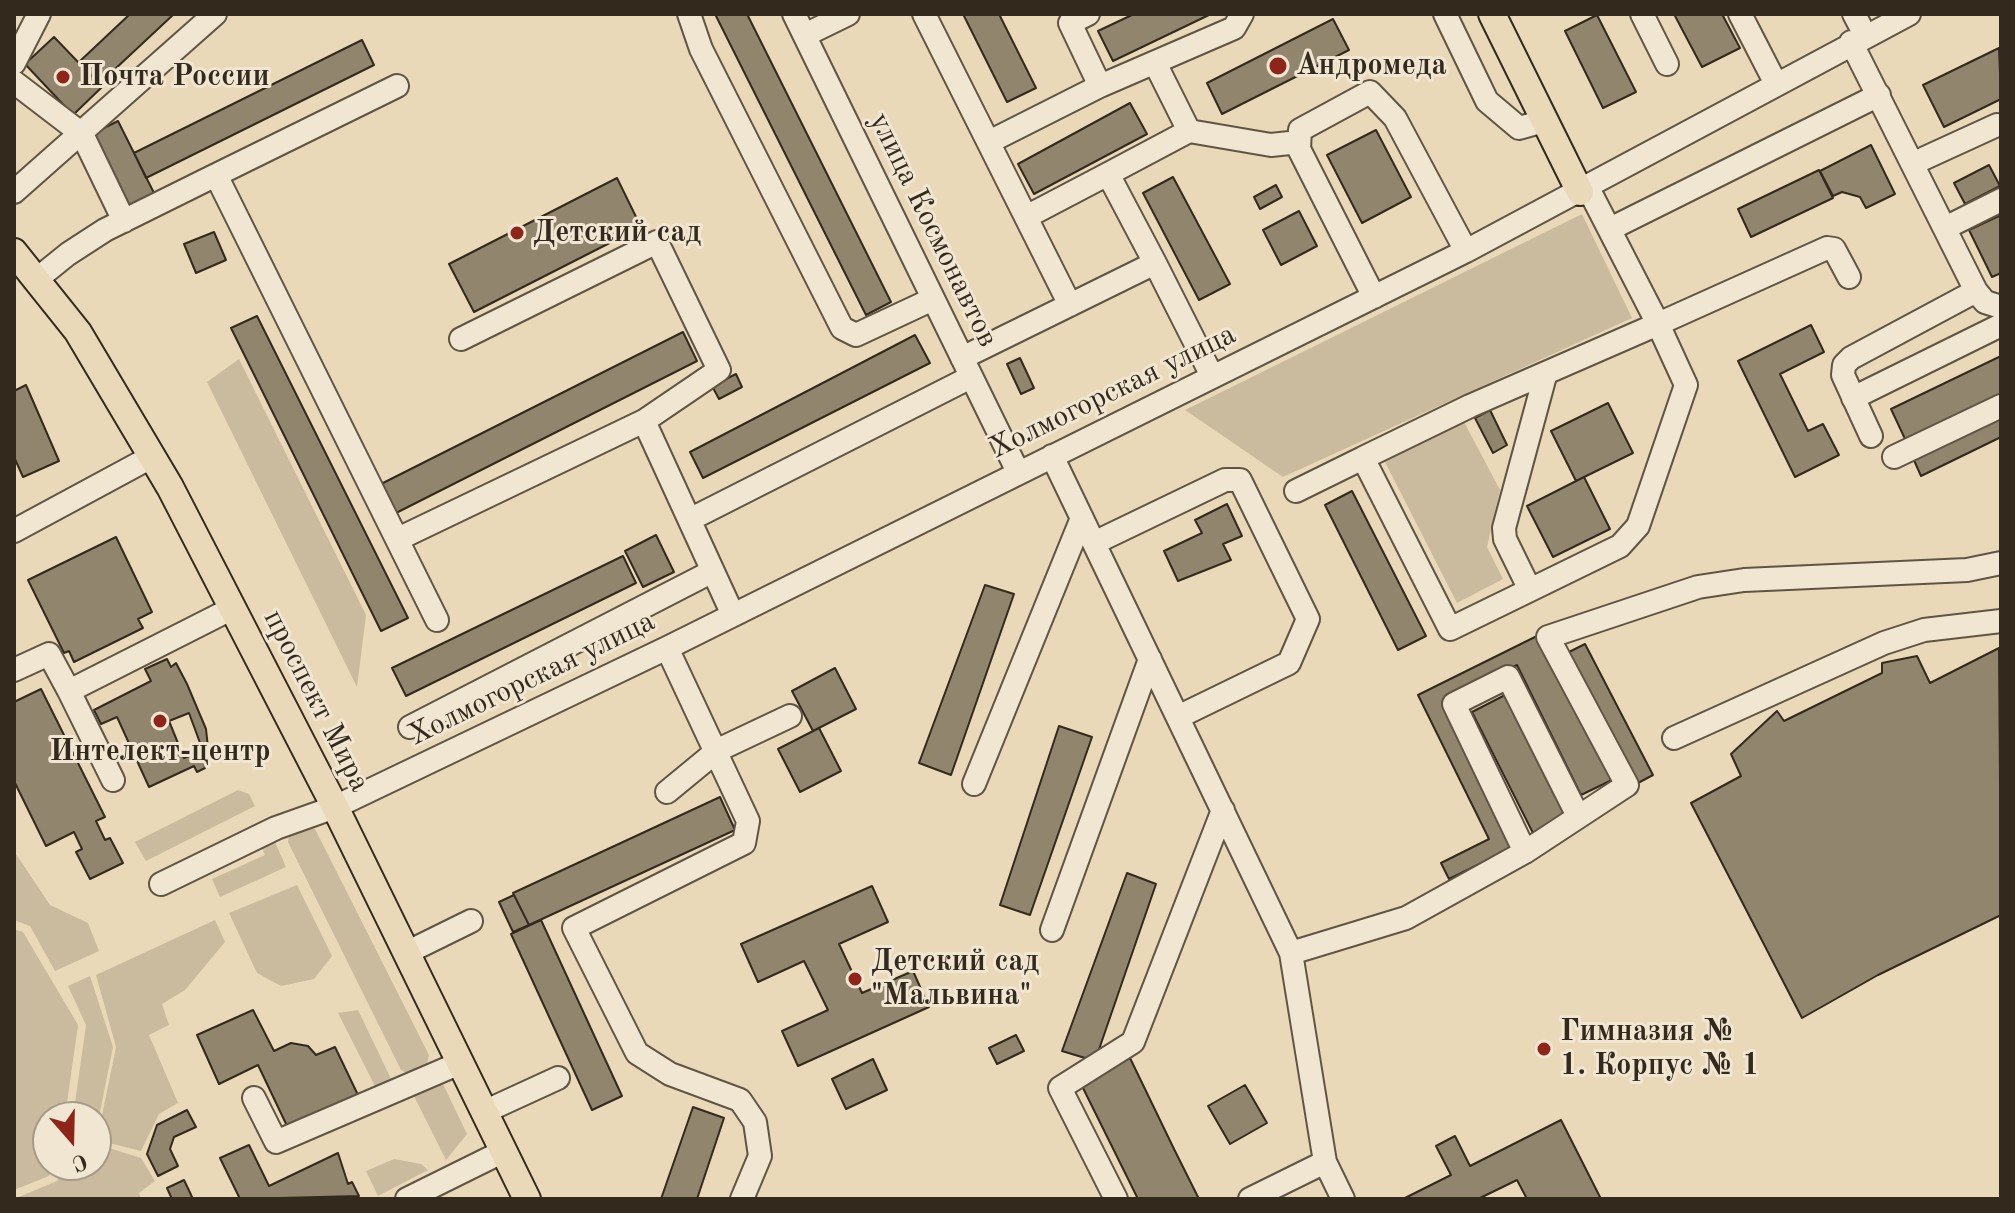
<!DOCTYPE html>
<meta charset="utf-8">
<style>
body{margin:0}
#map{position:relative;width:2015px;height:1213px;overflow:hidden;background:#e9d9b9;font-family:"Old Standard TT",serif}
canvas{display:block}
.frame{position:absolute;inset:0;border:16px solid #33291d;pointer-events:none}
.north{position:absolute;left:32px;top:1101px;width:80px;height:80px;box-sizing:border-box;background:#f1e6d2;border:2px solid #a59a8a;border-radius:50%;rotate:160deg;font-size:22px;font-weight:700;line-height:32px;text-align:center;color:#33291d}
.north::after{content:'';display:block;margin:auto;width:28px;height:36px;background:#8f2418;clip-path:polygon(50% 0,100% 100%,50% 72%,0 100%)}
</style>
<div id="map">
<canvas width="2015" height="1213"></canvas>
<div class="frame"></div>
<div class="north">С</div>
</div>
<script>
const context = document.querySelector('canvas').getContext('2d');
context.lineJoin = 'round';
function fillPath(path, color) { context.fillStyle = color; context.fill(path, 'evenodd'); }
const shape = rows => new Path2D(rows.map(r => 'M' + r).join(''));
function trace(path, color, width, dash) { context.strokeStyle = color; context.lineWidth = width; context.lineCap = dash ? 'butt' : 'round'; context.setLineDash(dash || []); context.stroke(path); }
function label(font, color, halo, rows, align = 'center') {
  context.font = font + ' "Old Standard TT",serif'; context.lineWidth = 6; context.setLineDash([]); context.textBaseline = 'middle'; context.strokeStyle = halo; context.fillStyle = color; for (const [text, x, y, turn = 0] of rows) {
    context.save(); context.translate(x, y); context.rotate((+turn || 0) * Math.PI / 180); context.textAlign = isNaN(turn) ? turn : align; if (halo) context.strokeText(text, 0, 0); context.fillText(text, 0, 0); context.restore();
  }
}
const green = shape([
 [1582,214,1632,318,1283,477,1185,410],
 [239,359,366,615,357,687,207,382],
 [1463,420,1500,490,1487,547,1503,579,1457,603,1384,460],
 [238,790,249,794,255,806,146,861,135,842],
 [307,827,315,829,429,1055,427,1064,419,1071,407,1073,401,1070,288,842,289,836],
 [275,842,286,867,220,897,212,879,265,855,262,848],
 [14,851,50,905,88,923,99,951,55,971,30,926,14,920],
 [297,885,332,956,314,979,281,986,257,973,229,913],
 [215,920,225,942,185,990,162,1004,169,1025,149,1035,178,1103,159,1114,141,1151,97,1140,116,1047,96,975],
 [14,929,23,932,78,1025,65,1117,48,1117,48,1165,54,1165,49,1176,14,1190],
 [90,976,113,1047,96,1132,96,1117,73,1117,86,1025,68,986],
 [358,1010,393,1083,377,1090,338,1013],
 [442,1082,467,1134,446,1160,414,1096,415,1087],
 [96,1144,141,1158,155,1181,139,1193,141,1199,14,1199,57,1181,63,1165,96,1165],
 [394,1159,421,1164,428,1170,378,1196,366,1171]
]);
const building = shape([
 [130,14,174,14,99,84,79,62,130,14],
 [715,14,747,14,891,302,866,315,715,14],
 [963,14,999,14,1036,88,1007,102,963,14],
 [1134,14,1211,14,1113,61,1098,31,1134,14],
 [1674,14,1722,14,1740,48,1702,67,1674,14],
 [1597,15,1636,92,1603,108,1565,31,1597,15],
 [1333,19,1349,50,1222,114,1207,83,1333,19],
 [54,37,102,87,73,115,25,64,54,37],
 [362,40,374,65,146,178,134,153,362,40],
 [1999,48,2001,99,1944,127,1923,85,1999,48],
 [1130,103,1147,134,1034,194,1018,164,1130,103],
 [118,121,154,193,128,206,92,134,118,121],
 [1376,130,1411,197,1362,223,1327,155,1376,130],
 [1871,145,1895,194,1866,208,1860,197,1842,192,1833,196,1820,171,1871,145],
 [1989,165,2000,186,1965,204,1954,183,1989,165],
 [1819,170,1833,198,1751,237,1738,209,1819,170],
 [1173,177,1230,284,1199,300,1143,193,1173,177],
 [617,178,641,227,474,312,449,264,617,178],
 [1276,185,1282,197,1260,209,1254,197,1276,185],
 [1299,211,1317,246,1281,265,1263,230,1299,211],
 [2001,215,2001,273,1992,277,1969,230,2001,215],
 [214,232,226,260,196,273,184,244,214,232],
 [257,316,408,618,381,631,231,328,257,316],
 [1811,325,1824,352,1780,374,1808,431,1823,424,1839,455,1795,477,1738,361,1811,325],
 [683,332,697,361,396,513,381,484,683,332],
 [915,335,930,363,703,478,690,452,915,335],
 [2001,356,2001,394,1906,441,1891,409,2001,356],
 [1020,358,1034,388,1021,394,1007,364,1020,358],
 [736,374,742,387,719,399,712,386,736,374],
 [26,385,59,461,23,477,14,457,14,391,26,385],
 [1608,403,1633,453,1576,481,1551,431,1608,403],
 [1490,410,1507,445,1493,453,1475,418,1490,410],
 [2001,416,2001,437,1921,476,1913,458,2001,416],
 [1584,477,1610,529,1553,557,1527,506,1584,477],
 [1352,491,1426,636,1398,650,1325,505,1352,491],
 [1227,504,1242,536,1223,544,1231,560,1178,581,1164,551,1202,533,1195,520,1227,504],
 [656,535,674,572,643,587,625,551,656,535],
 [116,537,152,612,138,619,143,628,74,662,69,651,64,653,28,580,116,537],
 [623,556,636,583,406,696,392,668,623,556],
 [985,585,1014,594,951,775,919,763,985,585],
 [1541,634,1612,780,1581,795,1517,665,1442,702,1514,847,1449,879,1441,863,1489,839,1418,695,1541,634],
 [1585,644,1653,775,1638,783,1569,652,1585,644],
 [1999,648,2001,915,1878,975,1802,1018,1691,803,1741,776,1731,754,1777,711,1784,721,1882,673,1882,663,1917,656,1930,683,1999,648],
 [167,659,171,667,176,663,187,684,206,729,209,757,204,761,205,768,197,772,194,766,149,787,117,717,101,724,94,710,151,681,145,669,167,659],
 [835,668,856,709,813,731,792,691,835,668],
 [41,689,105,817,96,821,105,840,110,838,123,863,90,879,76,852,82,849,74,832,46,846,14,781,14,702,41,689],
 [1507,694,1568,815,1533,833,1472,712,1507,694],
 [189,713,203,751,184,758,169,721,189,713],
 [1059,726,1092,737,1030,915,1000,905,1059,726],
 [819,728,841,771,800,792,778,749,819,728],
 [720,797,735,830,529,925,513,893,720,797],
 [1127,873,1156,884,1095,1061,1062,1051,1127,873],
 [872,886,888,922,839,944,862,993,913,971,929,1007,798,1066,782,1031,828,1010,804,961,758,982,741,944,872,886],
 [514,895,529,925,513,932,499,902,514,895],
 [541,920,622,1096,592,1110,511,934,541,920],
 [253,1010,274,1051,291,1043,308,1046,316,1055,335,1047,358,1095,288,1128,258,1065,219,1084,197,1035,253,1010],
 [1016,1035,1024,1051,997,1064,989,1048,1016,1035],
 [1130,1058,1174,1149,1199,1199,1138,1199,1081,1084,1130,1058],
 [873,1059,887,1090,846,1109,832,1079,873,1059],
 [1245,1085,1267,1123,1230,1144,1208,1106,1245,1085],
 [693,1107,724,1118,697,1199,661,1199,693,1107],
 [187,1110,196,1127,174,1137,170,1149,178,1166,158,1176,147,1154,157,1125,187,1110],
 [1561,1120,1601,1199,1527,1199,1517,1180,1478,1199,1403,1199,1451,1175,1436,1146,1455,1136,1470,1166,1561,1120],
 [249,1145,269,1186,338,1153,348,1184,352,1182,359,1196,240,1199,220,1158,249,1145],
 [184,1180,193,1199,172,1199,167,1188,184,1180]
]);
const minor = shape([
 [689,14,701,49,842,328,856,335,933,299],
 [794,14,1018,472],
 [924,14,1070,305],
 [1088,14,1070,23,1100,86],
 [1445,14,1487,101,1519,128,1544,121],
 [1642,14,1667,64],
 [1740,14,1776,84],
 [1854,14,1865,35],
 [805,35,848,14],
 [1851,42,1976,291,1851,358,1844,365,1843,375,1871,436],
 [14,63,39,14],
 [1156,65,1189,131,1271,145,1299,142],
 [14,82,82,134,124,221],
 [989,142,1100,86,1234,28,1242,14],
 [1914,163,1997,125],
 [216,175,397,86],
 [14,192,215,14],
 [1026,217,1108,174],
 [1945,228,2001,200],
 [1610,229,1879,95],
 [1155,263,1108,174,1189,131],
 [37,279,68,254,105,230,216,175,437,620],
 [1976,291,1985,302,2001,307],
 [1374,297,1299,149,1300,130,1370,92,1395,118,1466,251],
 [962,358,1155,263,1212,376],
 [1545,376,1504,528,1505,539,1530,590,1450,629,1363,458,1470,406,1658,324,1588,188],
 [1853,398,2001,325],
 [644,421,733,615],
 [1052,456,1291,953,1325,1162,1343,1199],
 [1894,457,2001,406],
 [1296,491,1363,458],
 [691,519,971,377],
 [14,531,153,456],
 [398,539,644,421,719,370,657,242,461,339],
 [1094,543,1225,480,1240,480,1308,619,1289,663,1178,717],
 [1530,590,1620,546,1638,526,1686,385,1658,324,1827,248,1834,249,1849,277],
 [667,648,748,821,744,843,574,928,637,1053,670,1074,740,1100,755,1122,760,1156,742,1199],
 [14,670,49,654,69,691,233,608],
 [69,691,113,780],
 [410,727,711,572],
 [1674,738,1884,643,1924,630,2001,621],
 [974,784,1082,518],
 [667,792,718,750,790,716],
 [1525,852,1454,704,1508,677,1578,816],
 [161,884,276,828,335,807,667,648,1466,251,1909,14],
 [1052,930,1150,659],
 [406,953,471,921],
 [1291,953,1406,918,1525,852,1627,785,1548,637,1698,587,1744,580,1967,570,2001,563],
 [254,1098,276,1142,460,1063],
 [484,1112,558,1078],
 [407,1199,504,1151],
 [1116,1199,1060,1088,1133,1042,1223,810],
 [1250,1199,1325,1162]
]);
const major = shape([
 [1492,14,1580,192],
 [14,252,78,332,170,487,335,807,527,1199]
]);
const markers = [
 [1278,66,10,"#8f2418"],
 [63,77,8,"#8f2418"],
 [517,233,8,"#8f2418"],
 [160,721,8,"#8f2418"],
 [855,979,8,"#8f2418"],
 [1544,1049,8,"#8f2418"]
];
const poiNames = [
 ["Андромеда",1296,66],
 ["Почта России",79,77],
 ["Детский сад",533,233],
 ["Интелект-центр",160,752,"center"],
 ["Детский сад",871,962],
 ["\"Мальвина\"",871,996],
 ["Гимназия №",1560,1032],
 ["1. Корпус № 1",1560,1066]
];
const streetNames = [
 ["улица Космонавтов",933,230,64],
 ["Холмогорская улица",1113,392,-26],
 ["Холмогорская улица",532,679,-26],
 ["проспект Мира",316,701,63]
];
fillPath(green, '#cabb9e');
fillPath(building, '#92856e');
trace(building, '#33291d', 2);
trace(minor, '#605544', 26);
trace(major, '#33291d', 30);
trace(minor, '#f1e6d2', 22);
trace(major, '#e9d9b9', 26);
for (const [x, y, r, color] of markers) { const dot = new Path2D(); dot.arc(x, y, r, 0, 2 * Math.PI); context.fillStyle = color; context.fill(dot); trace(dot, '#f1e6d2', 3); }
label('bold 30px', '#33291d', '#f1e6d2', poiNames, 'left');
label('30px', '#33291d', '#f1e6d2', streetNames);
</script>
